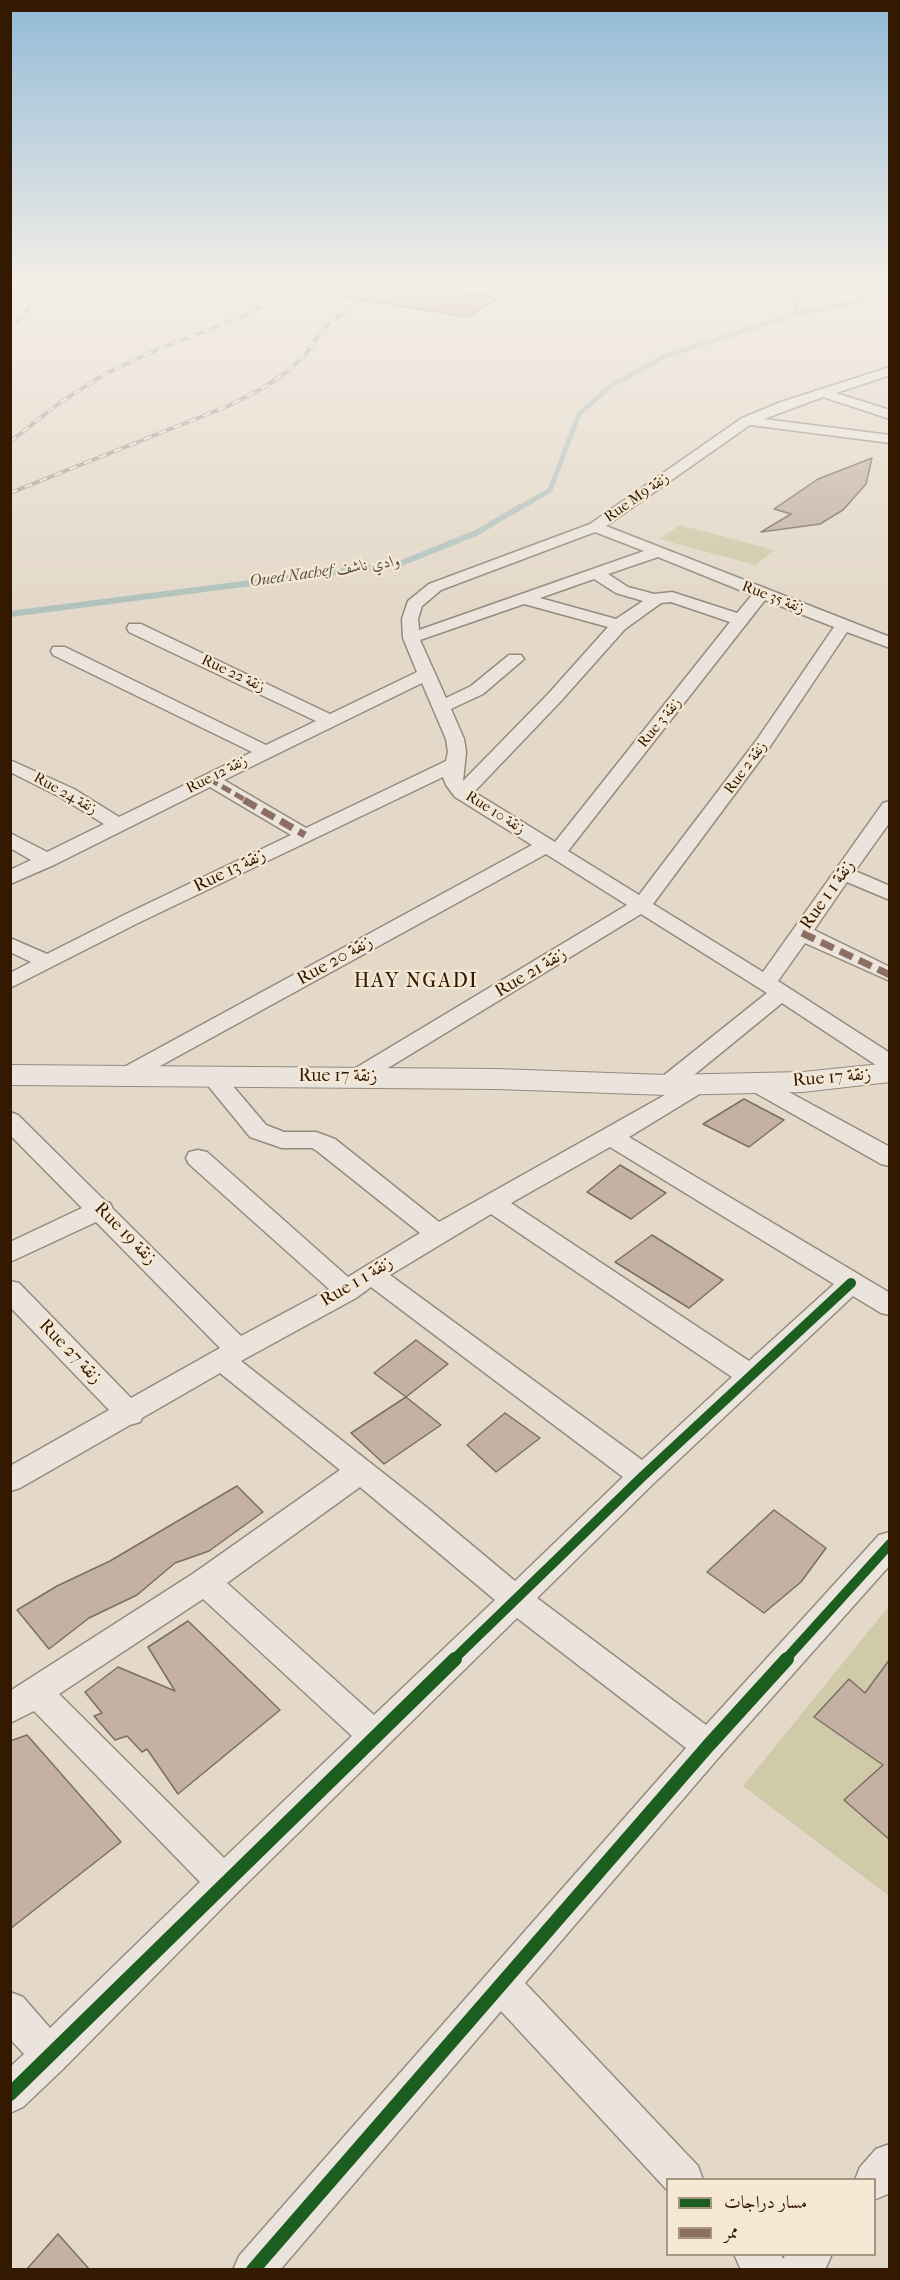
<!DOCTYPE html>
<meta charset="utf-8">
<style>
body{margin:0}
#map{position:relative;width:900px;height:2280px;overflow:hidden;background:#e4d9c9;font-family:"IM FELL French Canon",Amiri,serif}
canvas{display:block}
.frame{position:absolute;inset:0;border:12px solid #331900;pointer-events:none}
.legend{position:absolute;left:666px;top:2178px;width:210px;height:78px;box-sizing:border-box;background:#f5e8d5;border:2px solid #a79580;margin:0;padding:8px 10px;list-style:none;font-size:18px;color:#331900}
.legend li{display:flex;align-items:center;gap:12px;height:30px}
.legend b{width:30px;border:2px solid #a79580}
</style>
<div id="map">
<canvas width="900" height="2280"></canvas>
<div class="frame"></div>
<ul class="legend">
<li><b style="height:8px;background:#1b5e20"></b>مسار دراجات</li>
<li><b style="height:8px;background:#8d6e63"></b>ممر</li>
</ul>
</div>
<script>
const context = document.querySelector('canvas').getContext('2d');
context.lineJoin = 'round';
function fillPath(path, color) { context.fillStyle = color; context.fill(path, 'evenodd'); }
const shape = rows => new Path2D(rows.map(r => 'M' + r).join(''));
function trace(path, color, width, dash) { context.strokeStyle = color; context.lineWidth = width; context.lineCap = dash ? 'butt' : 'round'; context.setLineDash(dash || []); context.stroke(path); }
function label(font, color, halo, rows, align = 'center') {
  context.font = font + ' "IM FELL French Canon",Amiri,serif'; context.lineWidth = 4.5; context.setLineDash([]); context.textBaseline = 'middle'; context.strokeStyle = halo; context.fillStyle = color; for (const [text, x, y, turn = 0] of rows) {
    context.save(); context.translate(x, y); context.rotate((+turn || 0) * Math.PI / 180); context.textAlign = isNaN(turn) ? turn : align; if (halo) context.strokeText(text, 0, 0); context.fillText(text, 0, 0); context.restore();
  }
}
const green = shape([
 [680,525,775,550,755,565,659,539],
 [889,1606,889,1896,743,1786]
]);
const streamFar1 = shape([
 [796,314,850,303,890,291],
 [518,509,550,490,579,414,612,385,668,355,796,314,798,293,784,280]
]);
const stream = shape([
 [10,614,399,564,476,533,520,507]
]);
const building = shape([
 [328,280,395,280,498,298,468,317,327,294,328,280],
 [872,458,866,484,843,510,820,524,761,532,791,514,774,509,818,479,872,458],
 [744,1099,784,1120,749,1147,703,1124,744,1099],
 [620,1165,666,1193,631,1219,587,1192,620,1165],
 [652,1235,687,1257,723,1280,689,1308,615,1262,652,1235],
 [416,1340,448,1364,406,1397,374,1373,416,1340],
 [406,1397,441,1425,384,1464,351,1433,406,1397],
 [505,1413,540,1438,496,1472,467,1445,505,1413],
 [237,1486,263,1512,209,1551,175,1563,137,1595,89,1618,49,1649,17,1610,57,1586,110,1561,237,1486],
 [774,1510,826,1548,801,1582,764,1613,707,1572,774,1510],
 [188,1621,280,1710,178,1794,147,1749,142,1752,127,1736,115,1740,94,1716,102,1713,85,1692,118,1667,175,1691,148,1647,188,1621],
 [890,1659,890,1840,844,1800,883,1765,814,1717,849,1679,865,1693,890,1659],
 [27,1735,121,1842,10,1929,10,1741,27,1735],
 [58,2234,90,2270,26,2270,58,2234]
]);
const minor = shape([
 [849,280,871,280,882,285,876,288,849,280],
 [890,367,890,375,836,393,890,410,890,419,823,397,764,419,890,435,890,443,750,425,606,526,890,637,890,648,847,632,769,748,653,904,763,972,883,803,890,801,890,822,855,871,890,886,890,900,847,882,814,930,890,967,890,981,805,943,778,981,890,1053,890,1071,882,1069,782,1003,678,1088,703,1075,711,1077,715,1082,711,1087,629,1137,890,1293,890,1315,881,1313,853,1296,653,1484,537,1598,706,1725,879,1535,890,1532,890,1565,720,1756,525,1983,698,2166,703,2180,668,2180,668,2191,501,2011,280,2270,233,2270,239,2256,686,1748,517,1618,236,1894,63,2069,23,2107,10,2113,10,2067,24,2054,10,2039,10,1992,23,1997,50,2028,200,1882,34,1711,10,1723,10,1691,194,1573,340,1470,220,1373,142,1418,140,1422,130,1425,20,1488,10,1491,10,1466,109,1410,10,1307,10,1281,19,1283,131,1398,220,1348,96,1222,10,1262,10,1242,82,1208,10,1135,10,1112,18,1115,106,1202,110,1203,113,1209,241,1336,329,1289,189,1164,186,1158,189,1152,198,1150,207,1152,348,1277,420,1233,317,1151,312,1148,282,1148,250,1137,205,1082,201,1077,205,1072,213,1070,221,1072,266,1125,284,1132,316,1132,335,1139,439,1222,672,1091,666,1092,658,1090,654,1085,658,1080,767,993,641,914,365,1082,357,1084,349,1082,345,1077,349,1072,627,905,546,854,131,1082,123,1084,115,1082,111,1077,115,1072,532,845,455,797,446,785,443,777,138,923,10,988,10,973,31,962,10,952,10,938,47,954,124,915,291,835,210,787,54,865,10,884,10,870,31,860,10,848,10,833,47,852,104,824,60,797,10,772,10,760,74,789,119,817,252,752,53,655,51,651,53,647,65,647,266,745,316,721,129,632,127,628,129,624,141,624,330,714,417,672,403,638,402,619,408,601,429,584,590,524,742,418,781,402,890,367],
 [595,532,644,551,419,630,418,619,422,606,441,590,595,532],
 [658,557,752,595,737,613,672,592,654,594,628,587,608,574,658,557],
 [594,579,616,593,643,601,616,619,540,598,594,579],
 [765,600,834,627,756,741,639,895,568,851,765,600],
 [671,602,730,622,555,842,474,792,561,701,625,629,661,603,671,602],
 [524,604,608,627,549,693,463,781,466,752,464,739,451,709,483,694,524,659,521,655,509,655,471,686,446,698,420,640,524,604],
 [422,683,446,739,448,752,446,761,306,828,224,780,422,683],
 [610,1147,834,1284,749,1361,511,1203,610,1147],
 [491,1214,732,1377,642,1460,390,1275,491,1214],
 [371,1287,623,1477,515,1581,425,1506,241,1361,356,1298,371,1287],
 [360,1487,495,1600,374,1715,227,1583,360,1487],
 [203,1599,352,1736,224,1858,59,1694,203,1599],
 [755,1076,763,1078,890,1147,890,1166,881,1164,747,1088,743,1083,747,1078,755,1076],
 [890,2144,890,2193,874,2200,874,2180,855,2180,860,2167,876,2149,890,2144],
 [734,2254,781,2254,783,2259,786,2254,832,2254,825,2270,741,2270,734,2254]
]);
const tertiary = shape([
 [890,1063,890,1082,803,1092,666,1095,497,1089,10,1085,10,1065,497,1069,666,1075,803,1072,890,1063]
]);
const rail = shape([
 [10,284,18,280],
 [10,300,43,280],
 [10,330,37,299,63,280],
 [10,442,58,404,105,374,149,353,241,317,308,280],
 [10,493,228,406,261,389,288,371,305,355,324,328,359,299]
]);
const quietFar1 = shape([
 [209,779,247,801]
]);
const quiet = shape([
 [244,800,305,835],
 [802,933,890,975]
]);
const cyclewayFar1 = shape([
 [453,1660,643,1476,851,1283],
 [785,1660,890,1544]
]);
const cycleway = shape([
 [10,2094,455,1659],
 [253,2270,708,1746,787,1659]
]);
const farStreetnames = [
 ["Rue M9 زنقة",637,498,-35],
 ["Rue 35 زنقة",773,598,21],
 ["Rue 22 زنقة",233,674,25],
 ["Rue 3 زنقة",660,723,-51],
 ["Rue 2 زنقة",746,768,-54],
 ["Rue 12 زنقة",217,775,-27],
 ["Rue 24 زنقة",65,794,29],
 ["Rue 10 زنقة",495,813,32]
];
const farWaternames = [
 ["Oued Nachef وادي ناشف",325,572,-8]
];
const streetNames = [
 ["Rue 13 زنقة",230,871,-26],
 ["Rue 1 زنقة 1",828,895,-55],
 ["Rue 20 زنقة",335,961,-29],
 ["Rue 21 زنقة",531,973,-31],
 ["Rue 17 زنقة",338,1077],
 ["Rue 17 زنقة",832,1078,-5],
 ["Rue 19 زنقة",125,1234,45],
 ["Rue 1 زنقة 1",357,1282,-31],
 ["Rue 27 زنقة",70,1352,46]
];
const neighbourhoodNames = [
 ["HAY NGADI",416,982]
];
fillPath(green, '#d0caa9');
trace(streamFar1, '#b2c3be', 5);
trace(stream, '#b2c3be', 6);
fillPath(building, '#c4b1a3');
trace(building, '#796f64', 1.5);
trace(minor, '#948a7e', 3);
trace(tertiary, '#948a7e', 2);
fillPath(minor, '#eae4dc');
fillPath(tertiary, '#eae4dc');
trace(rail, '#a59e96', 4);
trace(rail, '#f5e8d5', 2, [8]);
trace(quietFar1, '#8d6e63', 5, [10, 5]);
trace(quiet, '#8d6e63', 7, [14, 7]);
trace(cyclewayFar1, '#1b5e20', 10);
trace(cycleway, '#1b5e20', 14);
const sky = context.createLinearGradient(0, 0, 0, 600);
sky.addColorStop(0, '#92bad7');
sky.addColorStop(0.47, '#f3eee7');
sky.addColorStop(1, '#f3eee700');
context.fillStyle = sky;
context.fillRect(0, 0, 900, 600);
label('15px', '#331900', '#f5e8d5', farStreetnames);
label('italic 16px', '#585141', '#f5e8d5', farWaternames);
label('18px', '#331900', '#f5e8d5', streetNames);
context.letterSpacing = '1.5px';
label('20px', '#331900', '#f5e8d5', neighbourhoodNames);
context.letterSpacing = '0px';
</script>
